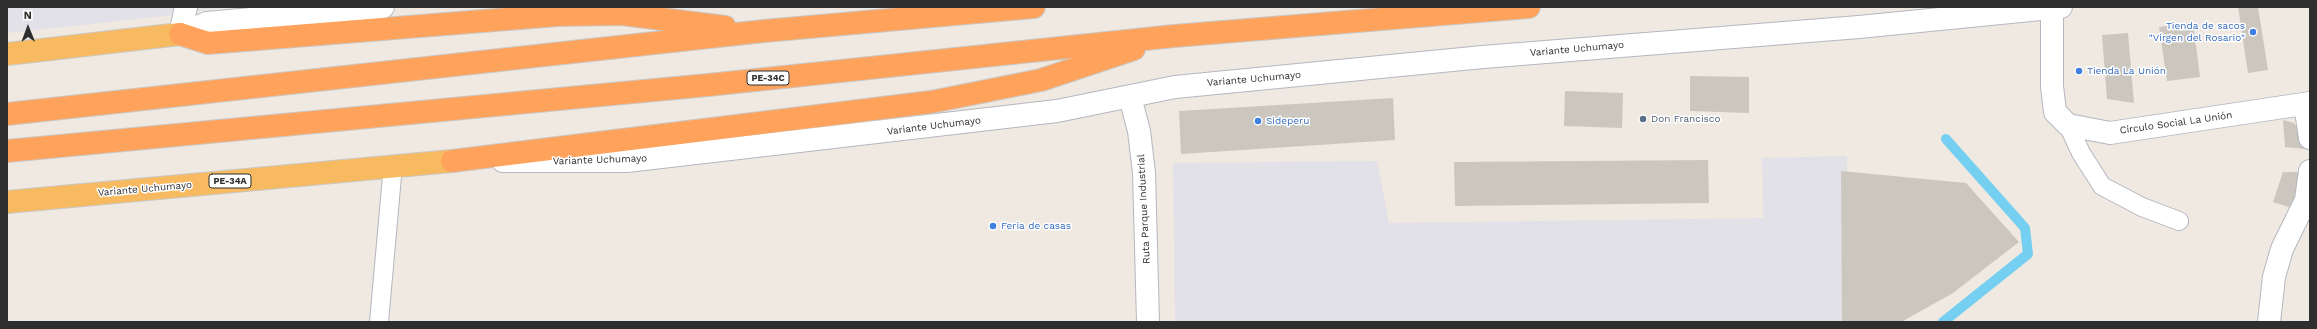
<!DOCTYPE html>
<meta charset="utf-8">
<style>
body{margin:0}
#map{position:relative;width:2317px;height:329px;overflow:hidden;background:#efe9e1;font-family:"Work Sans",sans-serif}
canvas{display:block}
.frame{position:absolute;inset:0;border:8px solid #2e2e2e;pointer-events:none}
.north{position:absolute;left:8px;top:8px;width:40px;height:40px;-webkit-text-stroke:3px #fff;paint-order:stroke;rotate:359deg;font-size:11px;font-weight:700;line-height:16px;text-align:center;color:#2e2e2e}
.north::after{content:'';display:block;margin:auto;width:14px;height:18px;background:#2e2e2e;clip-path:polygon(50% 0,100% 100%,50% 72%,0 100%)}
</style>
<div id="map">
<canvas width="2317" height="329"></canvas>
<div class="frame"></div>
<div class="north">N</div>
</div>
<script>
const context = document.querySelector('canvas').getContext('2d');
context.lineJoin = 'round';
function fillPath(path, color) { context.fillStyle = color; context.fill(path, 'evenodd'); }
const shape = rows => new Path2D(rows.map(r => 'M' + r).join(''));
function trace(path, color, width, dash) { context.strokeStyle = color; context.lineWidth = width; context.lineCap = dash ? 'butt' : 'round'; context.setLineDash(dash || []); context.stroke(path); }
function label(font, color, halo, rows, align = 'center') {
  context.font = font + ' "Work Sans",sans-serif'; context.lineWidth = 3; context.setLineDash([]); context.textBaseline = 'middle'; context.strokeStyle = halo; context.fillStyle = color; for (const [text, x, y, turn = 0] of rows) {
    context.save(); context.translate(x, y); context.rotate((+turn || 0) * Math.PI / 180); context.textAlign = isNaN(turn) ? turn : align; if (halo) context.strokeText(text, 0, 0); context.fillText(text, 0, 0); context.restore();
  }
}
const industrial = shape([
 [7,7,225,7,165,16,7,33],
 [1847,156,1850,322,1175,322,1173,163,1377,161,1389,223,1763,218,1762,158]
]);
const stream = shape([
 [1943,322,2028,254,2025,228,1946,139]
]);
const building = shape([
 [2238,7,2258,7,2268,70,2248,73],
 [2193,22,2200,77,2167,81,2159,27],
 [2128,33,2134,103,2107,99,2102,35],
 [1690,76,1749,77,1749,113,1690,111],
 [1565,91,1623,93,1622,128,1564,126],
 [1393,98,1395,140,1181,154,1179,111],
 [2283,120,2294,123,2301,133,2305,149,2285,147],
 [1708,160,1709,203,1455,206,1454,162],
 [1841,171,1966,183,2019,242,1953,293,1903,321,1842,322],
 [2283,172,2304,172,2292,208,2273,202]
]);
const service = shape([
 [2068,125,2081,153,2102,186,2142,207,2179,221],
 [379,322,393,165]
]);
const minor = shape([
 [2052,8,2052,86,2055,112,2068,125,2110,133,2310,103],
 [180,34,186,7],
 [2305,104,2310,138],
 [2269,322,2274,277,2282,249,2306,200,2310,171]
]);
const tertiary = shape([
 [1130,97,1139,131,1144,173,1148,322]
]);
const secondary = shape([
 [180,34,207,23,383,7],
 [503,161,627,161,1057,111,1175,87,1483,57,1859,27,2061,7]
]);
const trunk = shape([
 [7,54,180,34],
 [7,202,452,161]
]);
const motorway = shape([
 [180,34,208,43,558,15,622,14,725,27],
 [7,114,764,31,1034,7],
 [7,151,708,85,1174,36,1529,7],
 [452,161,931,102,1041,80,1134,49]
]);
const markers = [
 [2253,32,4,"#3f7fe0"],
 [2079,71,4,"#3f7fe0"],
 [1643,119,4,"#5c6f8a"],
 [1258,121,4,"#3f7fe0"],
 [993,226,4,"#3f7fe0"]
];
const shields = [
 [768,78,42],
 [230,181,42]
];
const shieldNames = [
 ["PE-34C",768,78],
 ["PE-34A",230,181]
];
const shopNames = [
 ["Tienda de sacos",2245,26,"right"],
 ["\"Vírgen del Rosario\"",2245,38,"right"],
 ["Tienda La Unión",2087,71],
 ["Sideperu",1266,121],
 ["Feria de casas",1001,226]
];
const streetNames = [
 ["Variante Uchumayo",1577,49,-5],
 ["Variante Uchumayo",1254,79,-5],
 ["Círculo Social La Unión",2176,123,-8],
 ["Variante Uchumayo",934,126,-7],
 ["Variante Uchumayo",600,160,-2],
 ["Variante Uchumayo",145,189,-5],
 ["Ruta Parque Industrial",1144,209,-93]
];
const serviceNames = [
 ["Don Francisco",1651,119]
];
fillPath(industrial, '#e3e1e8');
trace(stream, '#75cff0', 10);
fillPath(building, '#cbc7bf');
trace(service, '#b4b7c1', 20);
trace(minor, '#b4b7c1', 24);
trace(tertiary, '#b4b7c1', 24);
trace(secondary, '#b4b7c1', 24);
trace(trunk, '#c9c9c9', 24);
trace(motorway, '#c9c9c9', 24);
trace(service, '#fff', 18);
trace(minor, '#fff', 22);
trace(tertiary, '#fff', 22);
trace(secondary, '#fff', 22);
trace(trunk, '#f8ba60', 22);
trace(motorway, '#ffa35c', 22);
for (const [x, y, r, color] of markers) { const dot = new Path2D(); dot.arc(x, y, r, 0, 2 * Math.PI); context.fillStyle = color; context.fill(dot); trace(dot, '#fff', 1.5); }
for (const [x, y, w] of shields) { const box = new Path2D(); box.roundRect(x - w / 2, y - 7, w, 14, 3); context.fillStyle = '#fff'; context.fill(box); trace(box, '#2e2e2e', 1); }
label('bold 9px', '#2e2e2e', null, shieldNames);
label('10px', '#366cbe', '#fff', shopNames, 'left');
label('10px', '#2e2e2e', '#fff', streetNames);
label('10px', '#4e5e75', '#fff', serviceNames, 'left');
</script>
